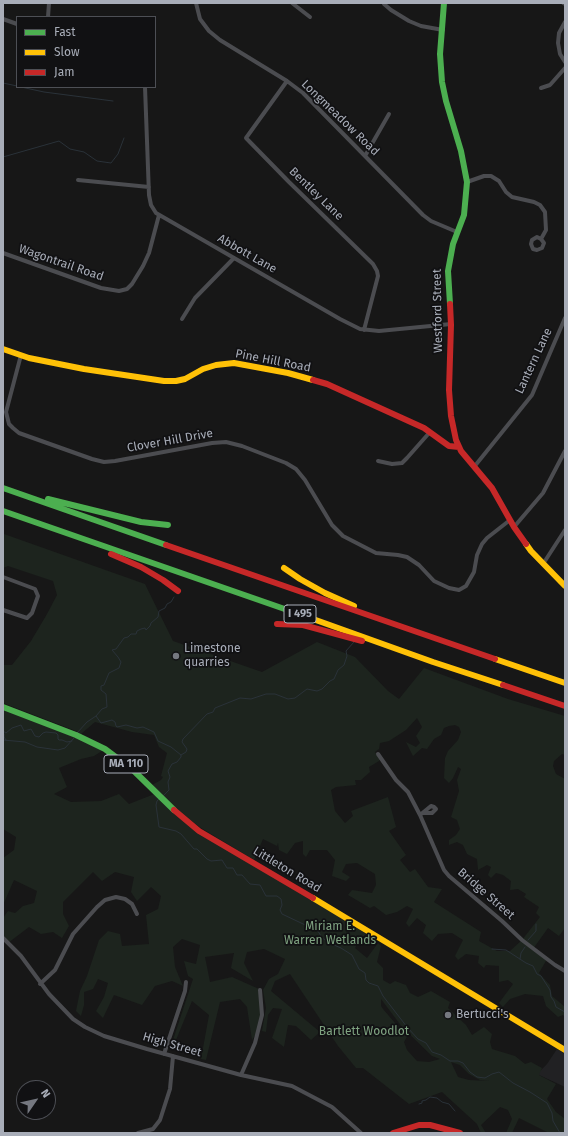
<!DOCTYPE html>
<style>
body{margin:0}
#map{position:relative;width:568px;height:1136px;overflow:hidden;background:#171717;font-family:"Fira Sans",sans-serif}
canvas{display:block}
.frame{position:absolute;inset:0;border:4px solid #a8adb8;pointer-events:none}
.legend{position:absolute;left:16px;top:16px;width:140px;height:72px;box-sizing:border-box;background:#111113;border:1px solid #4d4f55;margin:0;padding:5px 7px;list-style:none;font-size:12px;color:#a8adb8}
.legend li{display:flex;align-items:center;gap:8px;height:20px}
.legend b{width:20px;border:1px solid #4d4f55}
.north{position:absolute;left:16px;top:1080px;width:40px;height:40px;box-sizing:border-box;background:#111113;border:1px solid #4d4f55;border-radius:50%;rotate:56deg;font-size:11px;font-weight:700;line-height:16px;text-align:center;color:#a8adb8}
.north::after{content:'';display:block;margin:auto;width:14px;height:18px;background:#757880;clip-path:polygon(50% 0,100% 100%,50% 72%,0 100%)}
</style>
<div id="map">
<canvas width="568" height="1136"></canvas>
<div class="frame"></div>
<ul class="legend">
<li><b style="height:5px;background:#4caf50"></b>Fast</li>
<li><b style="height:5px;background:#ffc107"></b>Slow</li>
<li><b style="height:5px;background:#c62828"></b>Jam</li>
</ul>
<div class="north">N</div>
</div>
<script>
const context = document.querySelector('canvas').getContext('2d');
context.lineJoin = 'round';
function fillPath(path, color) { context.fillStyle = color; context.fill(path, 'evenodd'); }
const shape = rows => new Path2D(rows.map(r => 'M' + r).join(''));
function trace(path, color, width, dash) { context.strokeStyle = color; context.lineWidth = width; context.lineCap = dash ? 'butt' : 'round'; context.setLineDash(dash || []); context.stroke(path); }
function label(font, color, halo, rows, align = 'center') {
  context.font = font + ' "Fira Sans",sans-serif'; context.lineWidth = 3.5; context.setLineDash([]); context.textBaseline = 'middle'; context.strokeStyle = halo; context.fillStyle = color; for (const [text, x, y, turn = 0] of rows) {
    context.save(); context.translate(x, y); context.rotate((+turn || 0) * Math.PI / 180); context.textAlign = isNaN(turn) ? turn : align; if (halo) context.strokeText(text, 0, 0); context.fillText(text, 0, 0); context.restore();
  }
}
const built = shape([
 [557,1049,565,1054,565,1087,537,1074,547,1064]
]);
const green = shape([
 [4,534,145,584,173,641,262,672,317,642,355,657,388,691,399,699,424,668,508,699,565,716,565,755,562,754,554,761,553,766,556,774,565,779,565,928,559,936,548,928,533,949,547,959,539,973,550,985,552,996,565,1007,565,1017,563,1015,558,1017,546,1006,543,996,525,994,510,999,503,1007,499,1003,513,984,508,980,499,982,499,966,486,965,484,968,478,963,479,956,466,954,458,960,455,956,463,940,452,933,438,934,432,941,423,933,426,925,417,918,409,927,406,923,413,909,407,906,397,912,386,915,374,906,370,908,348,895,352,890,372,893,376,885,375,874,357,863,346,864,342,872,350,877,346,881,332,876,335,860,327,850,310,850,306,857,303,854,303,841,295,843,287,854,279,850,278,843,277,846,263,839,254,860,201,828,178,811,152,785,161,780,163,777,161,776,167,753,159,747,154,735,132,732,95,722,81,734,76,731,3,703,3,665,12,665,31,641,47,614,57,595,53,581,8,566,3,568,3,536],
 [417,718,422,727,416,736,420,743,416,747,406,742,413,756,422,748,427,749,434,739,441,735,444,728,449,726,455,725,459,727,461,732,458,740,448,751,445,758,444,778,449,783,453,778,458,767,461,769,457,780,459,791,451,817,457,820,460,829,456,835,449,840,449,845,457,842,463,845,467,854,477,859,478,870,487,865,491,867,488,875,491,878,496,873,503,875,511,881,510,890,518,889,526,894,524,897,539,907,536,913,540,917,522,940,510,951,497,951,479,941,481,932,434,902,442,889,428,887,415,869,410,872,400,860,406,855,389,831,396,827,388,797,351,811,353,816,345,823,335,811,331,790,336,787,356,785,355,780,361,780,370,772,369,767,379,761,380,759,375,752,379,749,380,743,389,741,406,730],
 [3,710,105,749,94,756,81,759,59,768,67,787,54,794,71,802,101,801,119,794,129,804,157,793,184,819,366,931,364,933,366,934,359,941,355,948,367,958,378,943,381,946,377,962,383,968,383,980,390,984,395,981,406,985,410,993,418,997,431,991,450,1002,448,1008,466,1025,472,1035,484,1027,492,1034,490,1042,492,1049,515,1056,525,1064,531,1062,542,1068,539,1075,556,1084,547,1099,556,1112,565,1119,565,1133,549,1133,519,1118,512,1133,506,1133,512,1119,508,1110,500,1107,481,1125,486,1133,481,1133,477,1124,442,1092,409,1104,363,1068,356,1068,338,1046,290,974,275,981,271,991,320,1032,311,1040,296,1026,288,1025,284,1047,272,1038,282,1009,273,1008,268,1015,266,1032,262,1031,266,1008,263,990,269,979,278,974,285,959,264,949,247,952,244,963,253,981,231,968,234,953,205,957,210,982,232,977,259,989,262,1015,258,1031,252,1040,247,1007,240,999,220,1002,206,1060,201,1059,209,1015,192,1001,176,1040,173,1040,193,979,188,976,184,961,196,964,200,945,182,939,173,947,175,967,183,986,172,981,155,986,142,1005,114,995,103,1018,96,1011,104,997,108,983,98,979,93,989,84,992,84,1005,81,1016,76,1011,80,991,87,976,99,940,108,931,120,934,122,946,149,944,146,915,158,909,161,896,151,887,137,901,131,892,134,877,115,872,102,881,93,872,63,902,63,914,69,926,62,938,53,932,41,934,29,927,8,943,3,938,3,918,8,911,15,913,23,906,34,903,37,891,14,880,3,905,3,858,14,850,16,837,3,829],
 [381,999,402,1027,432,1056,440,1059,429,1062,417,1061,407,1050,404,1042,408,1035,395,1023,383,1009,381,1006],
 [451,1062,460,1065,469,1074,480,1080,489,1081,469,1080,458,1077]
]);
const stream = shape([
 [3,83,17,86],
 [21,87,44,92,113,101],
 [3,157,59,141,70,149,84,152,97,161,111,163,118,154,124,138],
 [96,716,102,709,107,707,106,694,101,690,101,686,104,685,109,673,119,668,121,662,118,657,112,650,116,649,124,638,128,637,131,634,136,634,137,631,141,629,145,628,146,630,150,626,151,623,158,617,159,611,165,608,167,604,171,602,174,597],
 [3,728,3,731,6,733,12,728,21,725,24,731,31,729,35,736,39,737,43,733,46,732,56,733,58,735,58,739,59,740,62,740,67,742,72,741],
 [77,733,87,722,96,716,101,723,112,720,115,722,116,726,117,727,126,725,137,728,143,727,154,732,158,741,171,747,181,755,181,757,177,762,172,764,168,771,170,777,168,782,169,790,163,796],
 [4,734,4,737,6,740],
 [3,740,25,742,37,747,58,750,65,748,74,738],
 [181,755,186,752,187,749,182,742,183,739,207,714,213,712,215,708,240,698,251,699,266,694,275,694,288,699,295,698,307,689,317,691,322,689,330,681,334,679,338,670,344,665,347,656,346,651,354,642],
 [159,799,157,801,156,805,159,827,176,831,181,834,194,849,197,849,207,859,211,861,222,860,227,868,233,868,237,875,242,875,250,884,260,885,266,896,277,896,281,899,282,905,280,910,282,914,318,931,322,938,334,945,341,948,352,955,359,969,365,973,366,980,369,983,378,986,383,996,407,1027,418,1039,426,1043,432,1052,441,1055,450,1061,458,1061,463,1063,470,1072,477,1077,485,1078,492,1074,499,1072,513,1083,530,1092,547,1103,552,1113,553,1121,560,1133,565,1133],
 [528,940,536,931,536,924],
 [492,949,506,950,526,963,533,966,537,974,541,976,550,990,551,997,554,1001,556,1007,565,1012],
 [520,959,521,953,525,947],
 [419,1104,422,1103,422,1101,426,1100,430,1097,437,1098,442,1102,449,1104,455,1111]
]);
const street = shape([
 [196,3,200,19,209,31,220,40,287,81,303,93,423,215,431,221,457,232],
 [292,3,310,17],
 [563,3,565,4],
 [384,4,391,10,409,21,421,26,443,30],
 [48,17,49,3],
 [3,19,17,24],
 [565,22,559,33,558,43,560,54,565,62],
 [287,81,246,138,289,182,373,264,377,271,378,276,364,330],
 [145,87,149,195,151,205,156,213,340,319,360,329,379,331,451,324],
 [541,88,550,85,565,68],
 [365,156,389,114],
 [78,180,149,187],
 [467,182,484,176,491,176,499,181,506,192,512,197,534,202,540,205,545,212,546,230,541,239,537,237,532,240,531,244,533,249,537,250,542,248,544,243,541,239],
 [3,253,101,288,119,291,127,289,132,284,143,266,149,253,159,215],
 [182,319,195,298,234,258],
 [21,355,6,412,9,424,13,428,19,433,92,459,104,462,115,461,212,443,226,442,242,446,286,463,296,469,305,480,332,525,343,536,376,553,398,555,407,557,419,565,434,581,449,588,459,590,466,586,474,572,477,555,482,544,487,538,510,520],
 [378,461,392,464,402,463,407,458,430,432],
 [474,467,532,395,565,318],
 [514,527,543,493,565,451],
 [543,564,565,530],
 [3,577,35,589,38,596,32,613,27,618,3,610],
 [378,754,396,780,408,792,420,815,444,870,449,876,502,921,522,940,555,965,565,971],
 [420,815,431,806,434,807,436,809,432,813,424,813],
 [3,938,21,956,49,994,73,1019,85,1027,104,1036,147,1049,241,1075,292,1086,332,1107,361,1133],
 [40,984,55,970,73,934,97,907,105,900,116,897,125,899,132,904,137,914],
 [164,1054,185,991,186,982],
 [241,1075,255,1043,262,1015,260,990],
 [138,1133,153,1129,160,1120,170,1089,173,1056]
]);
const fast = shape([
 [444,3,440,54,442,82,446,101,461,151,467,182,464,215,453,244,448,271,450,304],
 [3,488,166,545],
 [48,499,141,522,168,525],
 [3,511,299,614],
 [3,707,76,735,105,749,133,770,174,810]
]);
const slow = shape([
 [3,349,29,358,84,369,164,381,176,381,185,379,203,369,216,365,234,363,288,373,313,380],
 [526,544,531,551,565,586],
 [284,568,300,579,325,593,354,606],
 [299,614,433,662,503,685],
 [495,659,565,683],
 [313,898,565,1050]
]);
const jam = shape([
 [450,304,451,325,449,390,451,416,456,440,461,451,492,488,514,527,526,544],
 [313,380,327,384,424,428,449,446,459,447],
 [166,545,495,659],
 [111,554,141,567,163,580,178,591],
 [277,624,303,625,362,641],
 [503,685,565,706],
 [174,810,199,831,313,898],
 [393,1133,419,1125,430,1125,460,1133]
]);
const markers = [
 [176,656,4,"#757880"],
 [448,1015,4,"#757880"]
];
const shields = [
 [300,614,32],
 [126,764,44]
];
const shieldNames = [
 ["I 495",300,614],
 ["MA 110",126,764]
];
const streetNames = [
 ["Longmeadow Road",340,118,44],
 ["Bentley Lane",316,194,44],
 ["Abbott Lane",247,254,30],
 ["Wagontrail Road",61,263,19],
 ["Westford Street",438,311,-91],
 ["Pine Hill Road",273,361,11],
 ["Lantern Lane",534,361,-65],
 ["Clover Hill Drive",170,441,-10],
 ["Littleton Road",287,870,31],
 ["Bridge Street",486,894,41],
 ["High Street",172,1045,16]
];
const poiNames = [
 ["Limestone",184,649],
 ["quarries",184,663],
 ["Bertucci's",456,1015]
];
const parkNames = [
 ["Miriam E.",330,927],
 ["Warren Wetlands",330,941],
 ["Bartlett Woodlot",364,1032]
];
fillPath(built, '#212123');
fillPath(green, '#1d241e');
trace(stream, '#2a3239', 1);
trace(street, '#4b4c50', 4);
trace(fast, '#4caf50', 6);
trace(slow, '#ffc107', 6);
trace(jam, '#c62828', 6);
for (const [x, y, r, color] of markers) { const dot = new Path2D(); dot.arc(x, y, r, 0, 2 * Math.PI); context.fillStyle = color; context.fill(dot); trace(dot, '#111113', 1.5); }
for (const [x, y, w] of shields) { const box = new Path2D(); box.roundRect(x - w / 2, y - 9, w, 18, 3); context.fillStyle = '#111113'; context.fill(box); trace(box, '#a8adb8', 1); }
label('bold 11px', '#a8adb8', null, shieldNames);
label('12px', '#a8adb8', '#111113', streetNames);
label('12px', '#a8adb8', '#111113', poiNames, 'left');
label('12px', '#7fa381', '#111113', parkNames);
</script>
